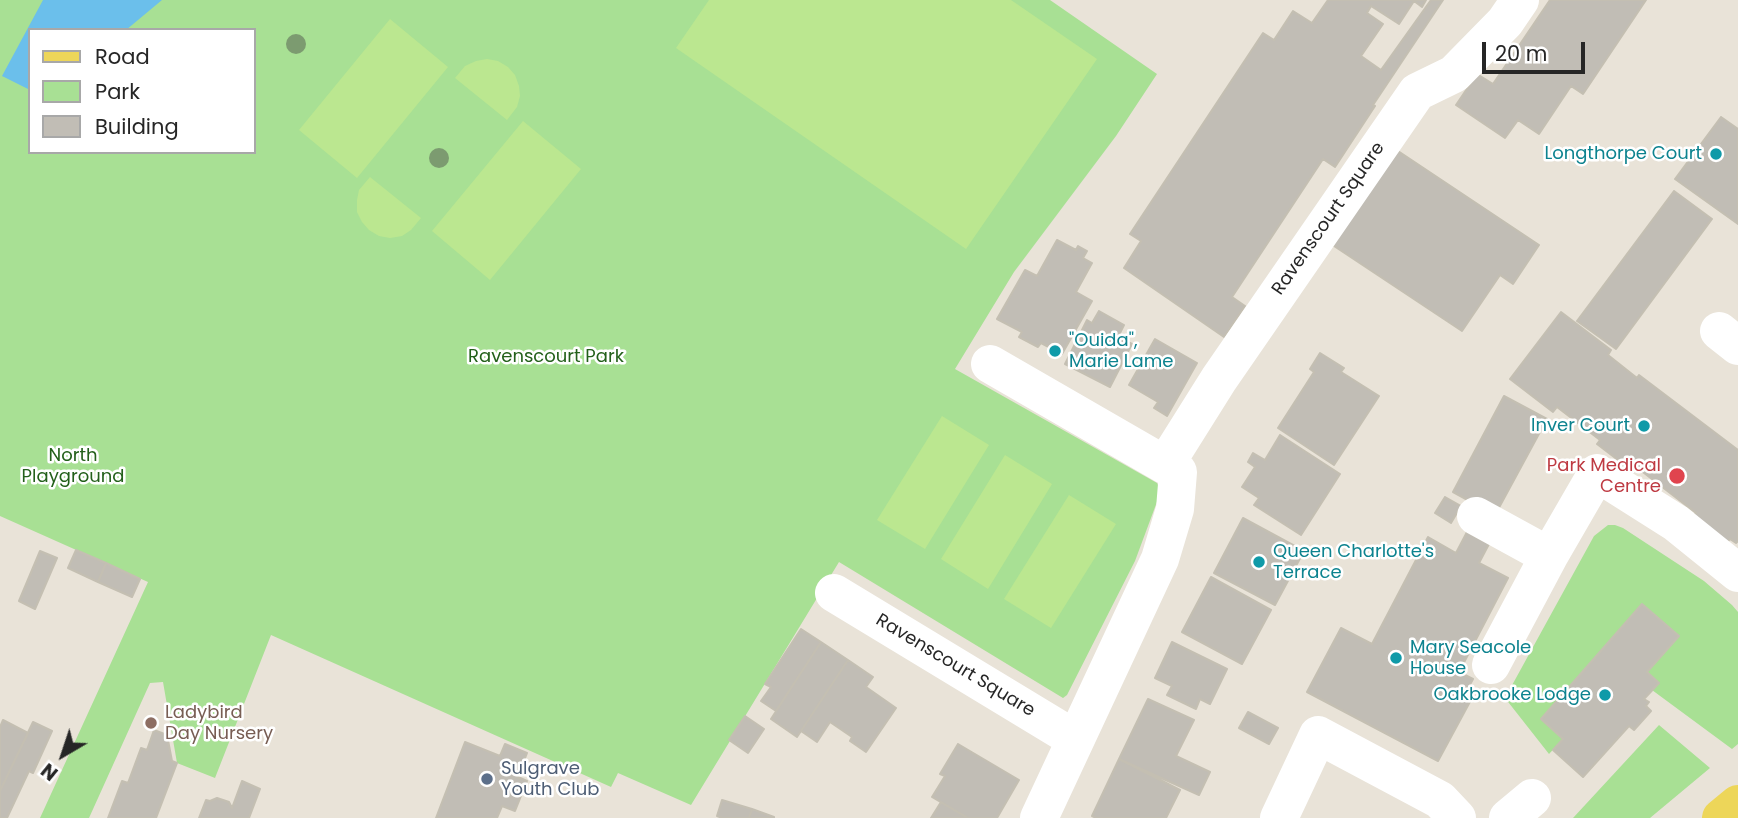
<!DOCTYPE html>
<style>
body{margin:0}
#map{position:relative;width:1738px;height:818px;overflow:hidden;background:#e9e3d8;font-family:Poppins,sans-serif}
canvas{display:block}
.legend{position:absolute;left:28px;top:28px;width:228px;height:126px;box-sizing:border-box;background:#fff;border:2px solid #a8a8a8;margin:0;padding:9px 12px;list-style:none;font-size:21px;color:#262626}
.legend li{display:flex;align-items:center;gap:14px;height:35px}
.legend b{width:35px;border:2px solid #a8a8a8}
.north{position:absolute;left:28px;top:720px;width:70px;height:70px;-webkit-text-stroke:5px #fff;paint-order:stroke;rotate:219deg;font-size:19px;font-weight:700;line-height:28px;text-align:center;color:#262626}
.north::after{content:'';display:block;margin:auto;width:24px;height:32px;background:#262626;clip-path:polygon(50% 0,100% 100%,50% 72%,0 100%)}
.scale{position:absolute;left:1482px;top:42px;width:103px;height:32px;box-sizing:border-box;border:4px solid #262626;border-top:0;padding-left:9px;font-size:21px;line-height:24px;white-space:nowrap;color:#262626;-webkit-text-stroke:5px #fff;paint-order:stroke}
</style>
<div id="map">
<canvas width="1738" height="818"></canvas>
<ul class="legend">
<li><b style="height:9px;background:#edd659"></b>Road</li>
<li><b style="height:19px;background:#a8e094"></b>Park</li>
<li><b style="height:19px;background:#c1bdb5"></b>Building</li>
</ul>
<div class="north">N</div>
<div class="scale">20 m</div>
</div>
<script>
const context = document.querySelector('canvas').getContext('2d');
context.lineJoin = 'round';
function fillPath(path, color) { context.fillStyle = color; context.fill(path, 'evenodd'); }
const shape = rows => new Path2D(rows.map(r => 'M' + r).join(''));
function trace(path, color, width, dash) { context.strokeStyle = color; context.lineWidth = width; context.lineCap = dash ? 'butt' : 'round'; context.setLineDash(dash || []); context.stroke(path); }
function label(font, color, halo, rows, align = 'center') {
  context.font = font + ' Poppins,sans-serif'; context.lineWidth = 5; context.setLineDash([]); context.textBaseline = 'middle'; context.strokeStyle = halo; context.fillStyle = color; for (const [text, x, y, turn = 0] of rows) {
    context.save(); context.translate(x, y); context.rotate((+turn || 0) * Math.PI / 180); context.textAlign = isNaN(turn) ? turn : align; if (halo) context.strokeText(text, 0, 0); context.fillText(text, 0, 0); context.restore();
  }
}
const green = shape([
 [0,0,1050,0,1157,74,1116,136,1014,272,955,369,1157,483,1161,491,1135,561,1067,695,1063,698,839,562,691,805,618,773,611,787,271,635,215,778,177,763,163,682,150,683,89,818,40,818,148,582,0,516],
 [30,30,254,30,254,152,30,152],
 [1608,525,1615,525,1623,528,1704,581,1732,605,1738,612,1738,744,1732,749,1652,690,1658,683,1647,672,1678,636,1642,604,1541,719,1563,739,1549,754,1505,698,1594,536],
 [1659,725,1710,768,1650,818,1573,818]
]);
const pitch = shape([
 [709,0,1011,0,1097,59,966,249,676,48],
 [390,19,448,67,357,178,299,130],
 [487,59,498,61,508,67,515,75,519,86,520,96,517,107,507,120,455,78,465,66,476,61],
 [523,121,581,169,490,280,432,231],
 [370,177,421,218,411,230,402,236,390,238,379,236,369,230,362,222,357,212,357,200,359,190],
 [942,416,989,445,925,549,877,520],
 [1005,455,1052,484,988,589,941,559],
 [1069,495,1116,524,1051,628,1004,599]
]);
const water = shape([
 [43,0,162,0,126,30,30,30,30,90,2,76]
]);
const building = shape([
 [1328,0,1426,0,1422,7,1414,1,1399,24,1371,6,1367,13,1383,24,1361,56,1381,70,1431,0,1443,0,1373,105,1375,106,1335,167,1323,159,1232,297,1245,306,1224,337,1124,268,1141,241,1130,234,1263,33,1274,40,1293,11,1312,23,1328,0],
 [1550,0,1646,0,1583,94,1571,86,1539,134,1518,120,1505,138,1456,105,1477,74,1493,84,1550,0],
 [1721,117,1738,129,1738,224,1675,179,1721,117],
 [1392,147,1539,245,1513,284,1500,275,1462,331,1331,244,1392,147],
 [1674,191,1712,219,1616,349,1577,321,1674,191],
 [1057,240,1076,250,1078,246,1087,251,1083,258,1092,263,1076,292,1092,301,1062,354,1041,343,1038,347,1019,337,1022,332,997,319,1025,270,1037,276,1057,240],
 [1099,311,1124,325,1118,337,1132,344,1110,387,1065,364,1087,320,1092,323,1099,311],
 [1561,312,1611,350,1608,355,1637,378,1639,375,1738,450,1738,541,1736,543,1730,539,1726,543,1692,517,1696,513,1635,466,1631,470,1597,444,1600,440,1557,407,1553,412,1510,379,1561,312],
 [1155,339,1197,363,1167,416,1154,408,1158,402,1129,385,1155,339],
 [1320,353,1344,368,1341,372,1379,396,1334,465,1278,428,1314,372,1310,369,1320,353],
 [1504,396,1547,419,1495,515,1453,492,1504,396],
 [1280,435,1340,474,1301,535,1254,505,1259,498,1242,487,1255,467,1248,462,1253,453,1265,460,1280,435],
 [1445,497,1461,506,1451,523,1435,513,1445,497],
 [1243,518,1304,551,1275,605,1214,573,1243,518],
 [1467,532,1489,544,1479,563,1508,578,1459,672,1473,679,1465,694,1472,698,1438,761,1307,692,1341,628,1372,644,1428,537,1456,553,1467,532],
 [76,550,106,563,98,582,68,568,76,550],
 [40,551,57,558,35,609,19,601,40,551],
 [106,563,140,579,132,597,98,582,106,563],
 [1211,577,1271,610,1242,664,1182,632,1211,577],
 [1642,604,1679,636,1647,672,1659,683,1644,699,1649,702,1646,706,1651,711,1634,730,1629,726,1583,777,1553,750,1563,739,1541,719,1642,604],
 [801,629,821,642,776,711,761,701,771,687,765,684,801,629],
 [821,642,848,660,797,737,771,719,821,642],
 [1172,642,1227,669,1210,704,1200,699,1196,709,1167,695,1172,686,1155,678,1172,642],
 [848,660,873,677,866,687,896,708,866,752,850,741,852,737,830,722,817,742,801,731,848,660],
 [1148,699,1194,720,1176,756,1210,772,1199,795,1119,759,1148,699],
 [1248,712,1278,728,1269,744,1239,728,1248,712],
 [745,716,764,729,748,753,729,740,745,716],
 [3,720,28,733,0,791,0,727,3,720],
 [33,722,52,731,33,773,29,771,7,818,0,818,0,791,33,722],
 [154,730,167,735,172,761,177,763,156,818,108,818,122,781,128,783,141,748,147,750,154,730],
 [465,742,500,756,505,744,527,753,518,777,527,781,515,811,502,806,497,818,436,818,465,742],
 [958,744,1019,780,997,818,968,818,932,797,945,776,940,774,958,744],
 [1119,759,1180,790,1166,818,1096,818,1092,816,1119,759],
 [242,781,260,789,249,818,199,818,206,800,210,801,217,798,229,802,232,808,242,781],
 [722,800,752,809,749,818,722,818,717,816,722,800],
 [941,802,968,818,931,818,941,802],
 [752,809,774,817,774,818,749,818,752,809]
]);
const minor = shape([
 [1719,331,1738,346],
 [990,364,1165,465],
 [1476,516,1549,556],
 [834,593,1075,739],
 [1491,665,1549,556,1597,473,1676,523,1738,573],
 [1039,818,1160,559,1175,509,1178,472,1165,465,1219,379,1417,92,1454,74,1505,22,1520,0],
 [1279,818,1318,735,1440,800,1457,818],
 [1508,818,1532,798]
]);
const major = shape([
 [1721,818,1738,804]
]);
const trees = [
 [296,44],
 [439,158]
];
const markers = [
 [1716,154,7,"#0f9aa8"],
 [1055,351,7,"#0f9aa8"],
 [1644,426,7,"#0f9aa8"],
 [1677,476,9,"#e0444e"],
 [1259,562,7,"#0f9aa8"],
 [1396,658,7,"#0f9aa8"],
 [1605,695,7,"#0f9aa8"],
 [151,723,7,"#8d6e63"],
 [487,779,7,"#5c6f8a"]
];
const cultureNames = [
 ["Longthorpe Court",1702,154],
 ["\"Ouida\",",1069,341,"left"],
 ["Marie Lame",1069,362,"left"],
 ["Inver Court",1630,426],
 ["Queen Charlotte's",1273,552,"left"],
 ["Terrace",1273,573,"left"],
 ["Mary Seacole",1410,648,"left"],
 ["House",1410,669,"left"],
 ["Oakbrooke Lodge",1591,695]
];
const streetNames = [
 ["Ravenscourt Square",1329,219,-55],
 ["Ravenscourt Square",955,666,31]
];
const parkNames = [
 ["Ravenscourt Park",546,357],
 ["North",73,456],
 ["Playground",73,477]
];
const healthNames = [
 ["Park Medical",1661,466],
 ["Centre",1661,487]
];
const educationNames = [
 ["Ladybird",165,713],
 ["Day Nursery",165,734]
];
const serviceNames = [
 ["Sulgrave",501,769],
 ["Youth Club",501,790]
];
fillPath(green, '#a8e094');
fillPath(pitch, '#bbe790');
fillPath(water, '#6bbfeb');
fillPath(building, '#c1bdb5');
trace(building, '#c4bfb2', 2);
trace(minor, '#fff', 38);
trace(major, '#edd659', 38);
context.fillStyle = '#7c9b70';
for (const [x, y] of trees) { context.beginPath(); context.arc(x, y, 10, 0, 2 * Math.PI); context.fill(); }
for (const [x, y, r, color] of markers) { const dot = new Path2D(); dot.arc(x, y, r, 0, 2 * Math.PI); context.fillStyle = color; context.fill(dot); trace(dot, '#fff', 2.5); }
label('18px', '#0d838f', '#fff', cultureNames, 'right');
label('18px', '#262626', '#fff', streetNames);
label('18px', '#23601a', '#fff', parkNames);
label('18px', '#be3a42', '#fff', healthNames, 'right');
label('18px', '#785e54', '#fff', educationNames, 'left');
label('18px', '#4e5e75', '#fff', serviceNames, 'left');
</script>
